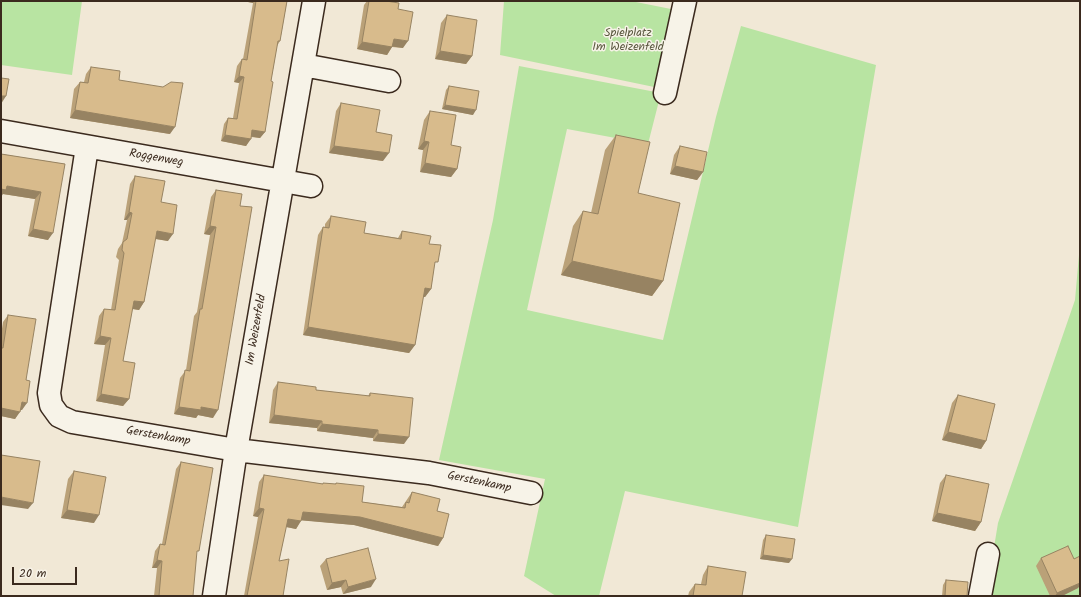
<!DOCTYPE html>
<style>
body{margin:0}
#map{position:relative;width:1081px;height:597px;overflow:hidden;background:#f1e8d6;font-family:Kalam,sans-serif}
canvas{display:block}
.frame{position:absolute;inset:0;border:2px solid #3b2a1e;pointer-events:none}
.scale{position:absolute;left:12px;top:567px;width:65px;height:18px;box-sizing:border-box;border:2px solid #3b2a1e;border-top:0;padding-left:5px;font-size:12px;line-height:14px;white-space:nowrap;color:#3b2a1e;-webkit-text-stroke:3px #f7f3e8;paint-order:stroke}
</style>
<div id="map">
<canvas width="1081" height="597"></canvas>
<div class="frame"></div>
<div class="scale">20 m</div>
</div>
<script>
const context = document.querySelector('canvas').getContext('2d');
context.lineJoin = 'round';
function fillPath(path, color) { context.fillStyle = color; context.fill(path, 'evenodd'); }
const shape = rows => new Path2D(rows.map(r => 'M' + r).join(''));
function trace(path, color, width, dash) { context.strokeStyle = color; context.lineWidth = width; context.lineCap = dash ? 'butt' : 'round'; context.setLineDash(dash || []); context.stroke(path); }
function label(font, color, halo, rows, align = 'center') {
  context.font = font + ' Kalam,sans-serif'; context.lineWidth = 3; context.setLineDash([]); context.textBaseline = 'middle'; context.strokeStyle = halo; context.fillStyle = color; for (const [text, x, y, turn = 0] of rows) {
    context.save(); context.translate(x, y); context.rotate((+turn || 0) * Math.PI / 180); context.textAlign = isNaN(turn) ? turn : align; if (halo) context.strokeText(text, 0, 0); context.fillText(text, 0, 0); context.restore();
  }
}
const green = shape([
 [1,1,82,1,72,75,1,65],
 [504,1,631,1,676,10,659,88,500,55],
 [741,26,876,65,798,527,625,491,599,596,556,596,524,576,545,479,439,460,493,220,519,66,661,93,648,144,567,129,527,310,663,340,716,117],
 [1079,255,1080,255,1080,596,986,596,998,523,1075,300]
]);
const minor = shape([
 [303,65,389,81],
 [665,93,685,1],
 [1,131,311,186],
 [87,147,49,393,51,405,59,416,72,422,236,450,429,473,531,493],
 [214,596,236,450,314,1],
 [980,596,988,554]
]);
const wall = shape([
 [249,1,287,1,280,41,277,46,271,81,265,132,260,138,251,137,246,146,221,141,224,124,228,118,233,118,239,83,234,82,237,66,242,59,243,59,253,3,248,2],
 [367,1,386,1,398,9,403,48,392,47,387,55,357,49,364,5],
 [447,15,472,56,466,64,435,59,441,23],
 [91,67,119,80,170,134,70,118,74,89,80,82,84,82,86,74],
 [449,86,473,115,442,109,446,90],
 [341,103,376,132,383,161,329,153,336,111],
 [430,111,451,145,457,169,451,177,420,172,423,150,418,149,424,120],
 [616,135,638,193,663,281,652,296,561,275,573,226,583,211,591,213,605,150],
 [680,146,703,172,697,180,670,174,674,155],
 [1,154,65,164,48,240,28,236,35,199,3,194],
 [135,176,161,202,168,241,155,239,144,302,139,310,132,309,123,361,129,399,123,406,96,401,105,345,94,344,99,316,104,309,111,310,119,260,116,257,118,249,122,243,127,220,124,220,130,184],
 [216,190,240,206,213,418,198,415,196,418,174,414,180,378,186,370,194,316,197,312,210,235,204,234,211,197],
 [331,216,364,233,398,238,402,231,429,244,434,267,431,289,425,297,423,297,415,345,409,353,303,335,318,235,323,227,325,227,325,224],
 [8,315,26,380,22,410,20,410,15,419,1,416,1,335,3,322],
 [278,382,316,390,368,396,370,393,404,444,373,441,373,438,317,431,317,428,269,423,273,390],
 [958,395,986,441,981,449,942,440,952,403],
 [181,462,196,554,193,596,154,596,157,568,152,568,155,551,160,544,162,544,176,469],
 [74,471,94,523,61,518,68,479],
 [264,475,323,484,323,483,335,484,336,483,362,502,402,507,412,492,437,511,443,538,438,546,354,525,301,520,296,529,286,527,279,561,283,596,244,596,258,517,253,516,259,482],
 [946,475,981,522,975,531,932,521,940,483],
 [766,535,789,563,760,559,763,540],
 [1041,558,1074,559,1078,588,1062,596,1050,596,1036,566],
 [326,559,371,587,343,594,341,587,327,590,320,566],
 [708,566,742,596,688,596,689,592,695,584,701,584,703,575],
 [946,580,967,596,942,596,943,585]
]);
const shadedWall = shape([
 [249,1,254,1,253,3,248,2],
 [394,39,408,41,403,48,389,46],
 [362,42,392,47,387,55,357,49],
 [440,51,472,56,466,64,435,59],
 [239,76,244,77,239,83,234,82],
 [1,96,6,96,1,104],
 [445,105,476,110,473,115,442,109],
 [75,110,175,127,170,134,70,118],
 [252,130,265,132,260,138,248,136],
 [225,135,251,139,246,146,221,141],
 [424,141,429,142,423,150,418,149],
 [334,146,389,153,383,161,329,153],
 [425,163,457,169,451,177,420,172],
 [675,166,703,172,697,180,670,174],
 [7,186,41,192,35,199,3,194,1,197,1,189],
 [129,212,132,213,127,220,124,220],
 [210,226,216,227,210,235,204,234],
 [33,229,53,233,48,240,28,236],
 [157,231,173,234,168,241,151,238],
 [572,261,663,281,652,296,561,275],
 [425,288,431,289,425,297,419,296],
 [134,301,144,302,139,310,128,308],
 [308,327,415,345,409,353,303,335],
 [100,336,111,338,105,345,94,344],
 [101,394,129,399,123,406,96,401],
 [22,402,27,403,22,410,17,409],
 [179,407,201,407,218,410,213,418,198,415,196,418,174,414],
 [1,408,20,412,15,419,1,416],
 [274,415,322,421,317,428,269,423],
 [322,424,378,430,373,438,317,431],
 [948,432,986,441,981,449,942,440],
 [378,434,409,437,404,444,373,441],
 [1,497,33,503,28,509,1,505],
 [259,508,264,509,258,517,253,516],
 [67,510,99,515,94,523,61,518],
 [303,512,360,517,443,538,438,546,354,525,297,520],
 [937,513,981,522,975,531,932,521],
 [288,519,301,521,296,529,282,526],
 [763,555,792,559,789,563,760,559],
 [157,560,162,561,157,568,152,568],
 [376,579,371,587,343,594,348,587],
 [346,580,341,587,327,590,332,583],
 [1080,583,1080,586,1078,588,1062,596,1055,596,1057,593]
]);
const building = shape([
 [256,1,287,1,280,41,278,41,271,81,273,82,265,132,252,130,251,139,225,135,228,118,237,119,244,77,239,76,242,59,247,60,256,1],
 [369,1,386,1,399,3,398,9,413,12,408,41,394,39,392,47,362,42,369,1],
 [447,15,477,20,472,56,440,51,447,15],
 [91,67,120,71,119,80,163,87,171,82,183,83,175,127,75,110,80,82,88,83,91,67],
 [1,78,9,79,6,96,1,96,1,78],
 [449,86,479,91,476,110,445,105,449,86],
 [341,103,380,110,376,132,392,135,389,153,334,146,341,103],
 [430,111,456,115,451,145,461,147,457,169,425,163,429,142,424,141,430,111],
 [616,135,650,142,638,193,680,203,663,281,572,261,583,211,598,214,616,135],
 [680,146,707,152,703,172,675,166,680,146],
 [1,154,65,164,53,233,33,229,41,192,7,186,6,190,1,189,1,154],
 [135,176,165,181,161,202,177,205,173,234,157,231,144,302,134,301,123,361,135,363,129,399,101,394,111,338,100,336,104,309,115,310,124,253,122,250,123,242,127,239,132,213,129,212,135,176],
 [216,190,242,194,240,206,252,207,218,410,201,407,201,410,179,407,185,370,190,371,200,309,202,309,216,227,210,226,216,190],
 [331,216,366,222,364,233,401,239,402,231,431,236,429,244,441,245,438,262,435,262,431,289,425,288,415,345,308,327,323,227,329,228,331,216],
 [8,315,36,319,26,380,30,381,27,403,22,402,20,412,1,408,1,348,3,348,8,315],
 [278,382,316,387,316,390,370,396,370,393,413,398,409,437,378,434,378,430,322,424,322,421,274,415,278,382],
 [958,395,995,404,986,441,948,432,958,395],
 [1,455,40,461,33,503,1,497,1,455],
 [181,462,213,468,199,551,197,551,193,596,159,596,162,561,157,560,160,544,165,545,181,462],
 [74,471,106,477,99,515,67,510,74,471],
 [264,475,323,484,323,483,336,484,336,483,364,486,362,502,405,508,406,502,409,503,412,492,440,499,437,511,449,514,443,538,360,517,303,512,301,521,288,519,279,561,289,559,283,596,247,596,264,509,259,508,264,475],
 [946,475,989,484,981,522,937,513,946,475],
 [766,535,795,539,792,559,763,555,766,535],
 [1068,546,1074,559,1080,556,1080,583,1057,593,1041,558,1068,546],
 [368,548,376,579,348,587,346,580,332,583,326,559,368,548],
 [708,566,746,572,742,596,693,596,695,584,706,585,708,566],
 [946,580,968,582,967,596,945,596,946,580]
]);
const parkNames = [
 ["Spielplatz",628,34],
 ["Im Weizenfeld",628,48]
];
const streetNames = [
 ["Roggenweg",156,159,10],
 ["Im Weizenfeld",257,330,-80],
 ["Gerstenkamp",158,437,10],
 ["Gerstenkamp",479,483,12]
];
fillPath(green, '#b8e4a2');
trace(minor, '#3b2a1e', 25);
trace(minor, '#f7f3e8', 22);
fillPath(wall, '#baa178');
fillPath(shadedWall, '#978362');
fillPath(building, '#d8bb8c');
trace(building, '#978362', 1);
label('12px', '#5a583f', '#f7f3e8', parkNames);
label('12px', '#3b2a1e', '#f7f3e8', streetNames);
</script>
